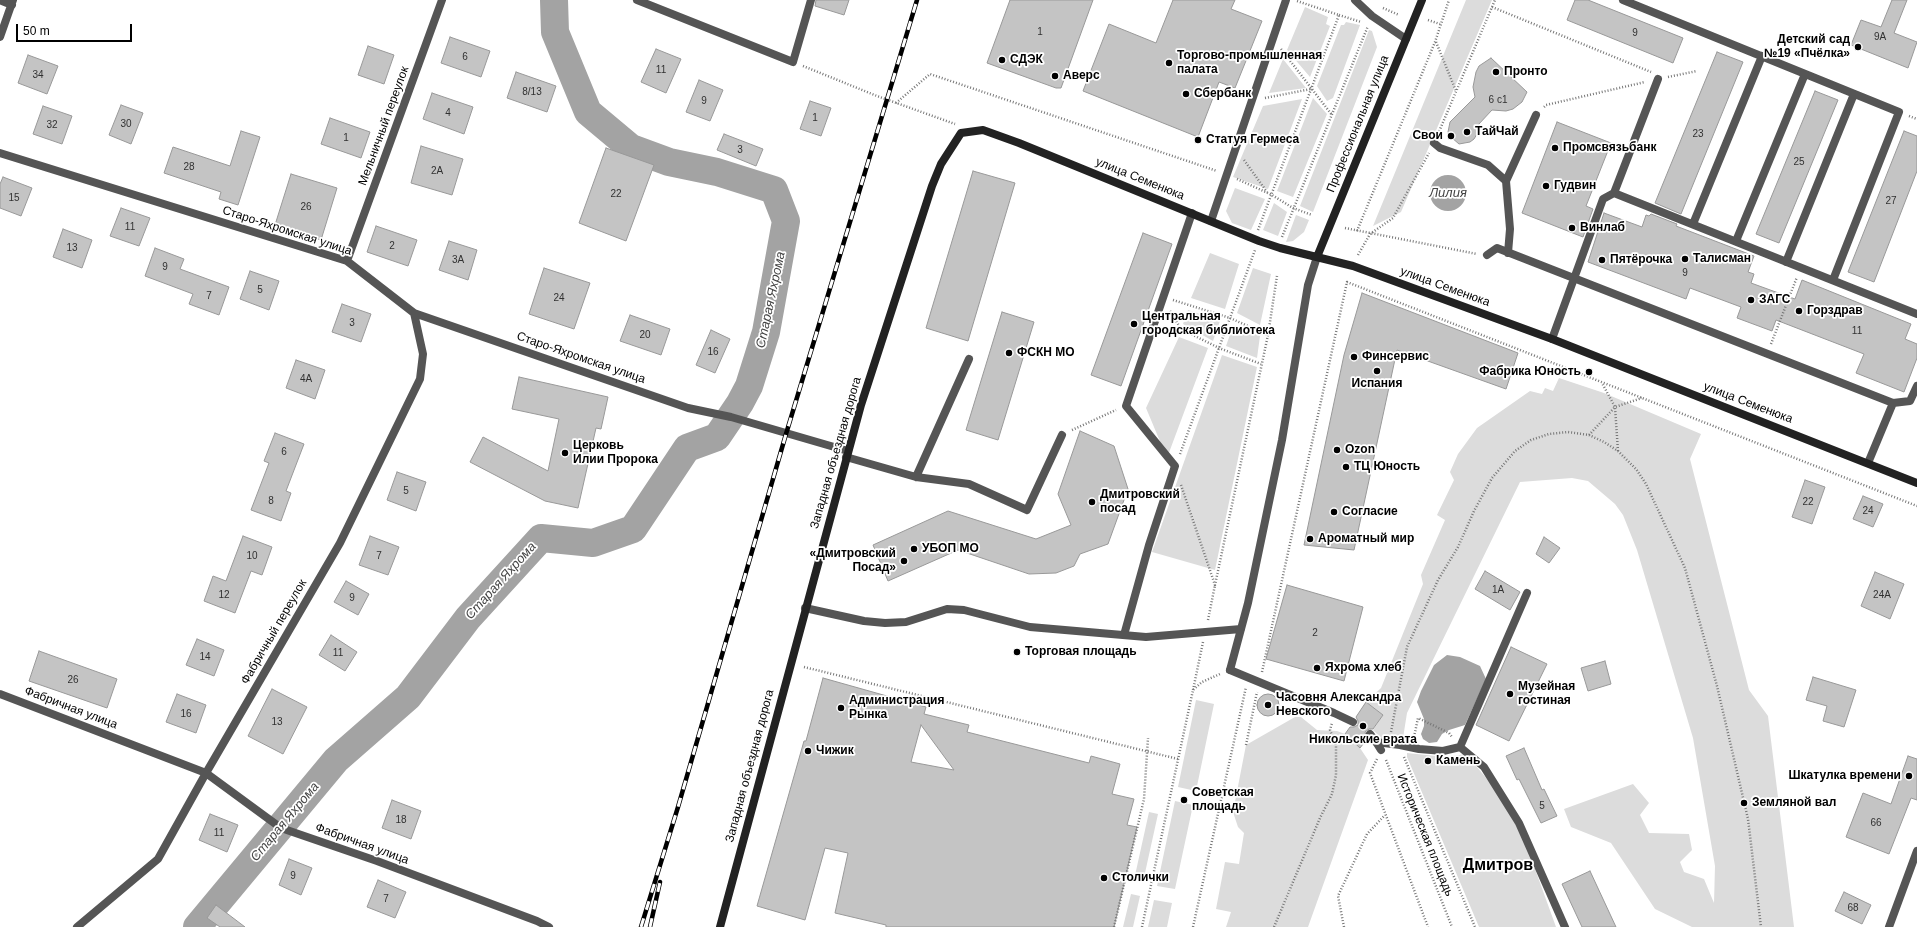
<!DOCTYPE html>
<meta charset="utf-8">
<style>
body{margin:0}
#map{position:relative;width:1917px;height:927px;overflow:hidden;background:#fff;font-family:Arial,sans-serif}
canvas{display:block}
.scale{position:absolute;left:16px;top:24px;width:116px;height:18px;box-sizing:border-box;border:2px solid #000;border-top:0;padding-left:5px;font-size:12px;line-height:14px;white-space:nowrap;color:#000;-webkit-text-stroke:3px #fff;paint-order:stroke}
</style>
<div id="map">
<canvas width="1917" height="927"></canvas>
<div class="scale">50 m</div>
</div>
<script>
const context = document.querySelector('canvas').getContext('2d');
context.lineJoin = 'round';
function fillPath(path, color) { context.fillStyle = color; context.fill(path, 'evenodd'); }
const shape = rows => new Path2D(rows.map(r => 'M' + r).join(''));
function trace(path, color, width, dash) { context.strokeStyle = color; context.lineWidth = width; context.lineCap = dash ? 'butt' : 'round'; context.setLineDash(dash || []); context.stroke(path); }
function label(font, color, halo, rows, align = 'center') {
  context.font = font + ' Arial,sans-serif'; context.lineWidth = 3.5; context.setLineDash([]); context.textBaseline = 'middle'; context.strokeStyle = halo; context.fillStyle = color; for (const [text, x, y, turn = 0] of rows) {
    context.save(); context.translate(x, y); context.rotate((+turn || 0) * Math.PI / 180); context.textAlign = isNaN(turn) ? turn : align; if (halo) context.strokeText(text, 0, 0); context.fillText(text, 0, 0); context.restore();
  }
}
const green = shape([
 [1466,0,1492,0,1401,212,1373,226],
 [1305,7,1328,17,1326,24,1330,26,1310,77,1287,50],
 [1346,22,1360,25,1333,98,1327,101,1317,86,1341,25,1344,25],
 [1369,30,1372,31,1377,47,1313,212,1300,206],
 [1283,59,1306,88,1269,93],
 [1313,98,1327,114,1293,197,1277,191],
 [1302,99,1268,189,1233,177,1263,106],
 [1235,188,1265,199,1251,230,1232,223,1226,211],
 [1274,203,1287,212,1278,236,1263,230],
 [1296,215,1309,220,1304,232,1293,241,1286,242],
 [1210,253,1239,264,1225,309,1191,298],
 [1253,268,1271,274,1260,325,1237,313],
 [1188,310,1220,321,1213,341,1183,324],
 [1233,326,1260,336,1257,358,1226,346],
 [1179,337,1208,348,1167,458,1146,408],
 [1222,355,1257,367,1215,570,1152,552],
 [1559,378,1604,393,1701,434,1690,459,1749,690,1768,716,1794,927,1692,927,1655,909,1611,843,1571,827,1564,809,1633,784,1649,803,1640,815,1649,833,1689,834,1692,850,1680,862,1684,872,1704,879,1714,903,1715,866,1693,738,1637,550,1623,515,1615,504,1588,481,1572,478,1520,482,1407,713,1403,738,1397,743,1381,738,1373,730,1383,715,1366,702,1381,688,1423,584,1421,575,1445,520,1437,515,1454,480,1450,472,1458,454,1477,428,1530,391,1542,394,1545,388,1553,391],
 [1196,700,1214,704,1196,791,1178,787],
 [1295,717,1301,717,1317,730,1337,731,1345,734,1360,748,1368,760,1308,927,1226,927,1231,912,1216,909,1225,862,1239,864,1244,833,1238,827,1233,812,1246,745],
 [1407,753,1446,757,1466,754,1492,785,1522,833,1556,927,1479,927,1407,757],
 [1175,801,1193,805,1175,889,1157,886],
 [1149,812,1158,814,1143,882,1134,880],
 [1131,894,1140,896,1133,927,1123,927],
 [1154,900,1172,903,1167,927,1148,927]
]);
const water = shape([
 '1430 193a18 18 0 1 1 36 0a18 18 0 1 1-36 0Z',
 [1447,655,1460,657,1480,666,1486,679,1465,725,1449,730,1442,734,1437,742,1429,743,1423,739,1421,734,1424,726,1424,719,1417,702,1421,691,1434,665]
]);
const river = shape([
 [197,927,336,760,408,697,468,618,541,538,593,543,633,529,687,448,717,437,740,403,749,386,766,332,786,221,774,190,717,172,669,162,631,148,588,112,555,32,554,0]
]);
const building = shape([
 [816,0,849,0,844,15,815,6,816,0],
 [1010,0,1093,0,1061,88,1056,88,987,63,1010,0],
 [1173,0,1235,0,1231,9,1262,21,1235,88,1219,82,1198,137,1083,91,1109,24,1156,43,1173,0],
 [1575,0,1588,0,1683,38,1673,63,1567,20,1575,0],
 [1892,0,1907,0,1894,33,1917,42,1908,68,1851,45,1861,20,1881,27,1892,0],
 [450,37,490,51,481,77,441,63,450,37],
 [368,46,394,55,384,84,358,75,368,46],
 [656,49,681,59,666,93,641,82,656,49],
 [1717,52,1743,62,1681,214,1655,203,1717,52],
 [28,55,58,66,47,94,18,83,28,55],
 [1491,58,1527,92,1522,102,1513,109,1506,111,1492,110,1478,125,1477,134,1474,139,1470,142,1459,144,1451,137,1448,132,1450,122,1475,97,1473,87,1476,72,1479,66,1491,58],
 [516,72,556,86,547,112,507,98,516,72],
 [699,80,723,90,710,121,686,112,699,80],
 [1815,91,1838,100,1779,243,1756,234,1815,91],
 [432,93,473,107,464,134,423,119,432,93],
 [810,101,831,108,821,136,800,129,810,101],
 [121,105,143,113,131,144,109,135,121,105],
 [43,106,72,116,62,144,33,134,43,106],
 [330,118,370,132,361,158,321,144,330,118],
 [1557,122,1611,143,1586,206,1593,209,1583,237,1522,213,1557,122],
 [241,131,260,137,238,205,219,199,221,192,164,173,173,147,230,166,241,131],
 [1904,131,1917,136,1917,171,1874,282,1848,272,1904,131],
 [724,134,763,149,756,166,717,150,724,134],
 [421,146,463,159,452,195,411,183,421,146],
 [606,148,654,165,626,241,579,223,606,148],
 [973,171,1015,183,968,341,926,328,973,171],
 [291,174,337,188,321,240,275,225,291,174],
 [3,177,32,188,21,216,0,208,0,184,3,177],
 [121,208,150,218,139,246,110,236,121,208],
 [1604,213,1642,227,1646,215,1649,216,1651,214,1677,224,1676,226,1754,256,1748,272,1754,274,1751,283,1795,299,1802,280,1911,324,1905,339,1917,344,1917,358,1904,392,1856,373,1864,354,1776,320,1772,331,1737,318,1741,307,1690,288,1686,299,1588,262,1604,213],
 [376,226,417,240,408,266,367,252,376,226],
 [63,229,92,240,82,268,53,257,63,229],
 [1143,233,1172,244,1121,386,1091,375,1143,233],
 [449,241,477,250,468,280,439,270,449,241],
 [155,248,184,259,180,269,229,287,219,315,189,304,193,294,145,276,155,248],
 [544,268,590,283,574,329,529,314,544,268],
 [250,271,279,281,269,310,240,299,250,271],
 [1362,293,1518,353,1506,389,1397,350,1354,550,1304,545,1344,355,1362,293],
 [342,304,371,314,361,342,332,332,342,304],
 [1002,312,1034,322,998,440,966,430,1002,312],
 [630,315,670,329,661,355,620,341,630,315],
 [711,330,730,339,715,373,696,365,711,330],
 [296,360,325,370,315,399,286,388,296,360],
 [519,377,608,397,601,429,596,428,578,508,545,501,470,462,483,437,548,471,559,419,512,409,519,377],
 [1080,431,1114,446,1128,489,1108,544,1080,554,1074,566,1056,573,1029,574,958,550,888,581,873,545,948,511,1036,539,1071,525,1058,494,1080,431],
 [275,433,304,444,286,491,291,493,281,521,251,510,269,463,264,461,275,433],
 [397,472,426,482,416,511,387,500,397,472],
 [1805,480,1825,487,1812,524,1792,517,1805,480],
 [1863,496,1883,504,1873,527,1853,519,1863,496],
 [243,536,272,547,262,575,251,571,235,613,204,601,213,576,226,581,243,536],
 [370,536,399,547,388,575,359,565,370,536],
 [1544,537,1560,548,1549,563,1536,554,1544,537],
 [1485,571,1520,592,1510,610,1475,589,1485,571],
 [1875,572,1904,584,1890,619,1861,606,1875,572],
 [346,581,369,594,358,615,334,602,346,581],
 [1287,585,1363,607,1344,681,1266,659,1287,585],
 [331,635,357,652,345,671,319,655,331,635],
 [197,639,224,650,214,676,186,665,197,639],
 [1511,647,1547,664,1509,741,1476,725,1511,647],
 [39,651,117,679,107,708,29,681,39,651],
 [1605,661,1611,684,1588,691,1581,668,1605,661],
 [1813,677,1856,690,1844,727,1823,721,1827,706,1806,700,1813,677],
 [823,678,926,707,924,714,969,725,967,732,1089,763,1091,756,1120,764,1112,794,1134,799,1127,825,1137,827,1114,927,886,927,886,925,835,913,848,853,825,848,805,920,757,906,804,741,806,741,823,678],
 [921,725,954,770,911,762,921,725],
 [272,689,307,707,283,754,248,736,272,689],
 '1257 705a11 11 0 1 1 22 0a11 11 0 1 1-22 0Z',
 [177,694,206,705,196,733,166,722,177,694],
 [1366,702,1383,715,1373,729,1369,729,1365,732,1367,739,1360,748,1345,734,1350,727,1354,727,1358,725,1358,721,1356,717,1366,702],
 [1524,748,1542,790,1544,789,1557,816,1541,823,1519,779,1517,780,1506,756,1524,748],
 [1908,756,1917,759,1917,800,1911,798,1889,854,1846,837,1863,793,1891,804,1908,756],
 [392,800,421,811,411,839,382,828,392,800],
 [210,814,238,825,227,852,199,840,210,814],
 [289,859,312,868,301,895,279,885,289,859],
 [1590,871,1616,927,1582,927,1562,884,1590,871],
 [378,880,406,892,395,918,367,907,378,880],
 [1844,892,1871,905,1862,924,1835,911,1844,892],
 [216,905,245,927,220,927,207,918,216,905]
]);
const path = shape([
 [1492,7,1651,72],
 [1383,8,1399,15],
 [1339,15,1361,22],
 [1428,20,1440,24],
 [1436,42,1456,91],
 [1281,49,1332,115],
 [803,66,877,96,955,124],
 [1668,77,1697,71],
 [1265,98,1311,89],
 [896,103,930,74,1217,171],
 [1544,107,1546,105,1645,82],
 [1909,116,1917,119],
 [1438,134,1495,0],
 [1244,160,1267,192],
 [1237,179,1272,195,1293,208,1312,215],
 [1345,228,1477,254],
 [1258,230,1339,15,1297,1],
 [1357,231,1435,42,1449,0],
 [1282,237,1368,26],
 [1358,255,1370,234,1393,218,1429,153],
 [1173,300,1230,318,1268,335],
 [1170,311,1181,329,1219,348,1261,364],
 [1771,344,1797,277],
 [1072,430,1116,410],
 [1589,435,1615,407,1602,383],
 [1618,451,1615,407,1642,398],
 [1180,454,1255,250],
 [1181,485,1215,585,1268,335,1277,276],
 [1208,620,1215,585],
 [804,667,1178,759],
 [1262,672,1347,282,1917,506],
 [1193,690,1203,642],
 [1391,732,1407,647,1438,580,1458,547,1474,511,1492,478,1515,451,1531,440,1549,434,1568,432,1589,435,1604,442,1618,451,1636,469,1646,484,1685,568,1717,686,1748,819,1761,927],
 [1414,737,1418,718,1449,733,1452,737],
 [1246,745,1257,692],
 [1404,757,1475,927],
 [1377,759,1370,773,1428,927],
 [1386,760,1452,927],
 [1114,927,1144,799,1148,738],
 [1142,927,1193,690,1202,682,1220,674],
 [1193,927,1246,687],
 [1274,927,1320,818,1332,794,1336,775,1336,746,1330,730,1332,723],
 [1344,927,1338,896,1367,834,1385,815]
]);
const lane = shape([
 [1355,0,1372,16,1406,39],
 [1623,0,1899,112,1833,280],
 [2,1,12,5],
 [0,37,13,0],
 [1434,143,1440,148,1488,165,1506,181,1510,229,1508,253],
 [1506,181,1536,115],
 [1614,193,1658,79],
 [1211,221,1286,0],
 [1693,224,1762,56],
 [1736,241,1805,74],
 [1487,255,1497,248,1893,403],
 [1786,262,1854,94],
 [1552,339,1603,199,1614,193,1917,314],
 [846,457,916,477,969,484,1027,510,1062,435],
 [1868,463,1893,403,1910,401,1917,386],
 [916,477,969,359],
 [1124,635,1149,545,1175,466,1126,406,1192,213],
 [1230,670,1334,713,1353,722],
 [1370,734,1376,742,1400,745,1419,749,1443,751,1460,747,1484,767,1519,823,1565,927],
 [1460,747,1527,593]
]);
const street = shape([
 [637,0,793,62,811,0],
 [0,153,347,261,414,313,688,408,731,417,848,451],
 [347,261,442,0],
 [805,608,864,621,885,623,906,622,947,609,964,610,1030,627,1146,637,1241,629],
 [1230,670,1248,603,1282,440,1308,285,1317,257],
 [0,694,206,773,281,828,377,861,537,921,549,927],
 [1376,742,1381,750],
 [77,927,158,859,206,773,340,543,420,379,423,354,414,313],
 [1889,927,1917,851]
]);
const secondary = shape([
 [1317,257,1422,0],
 [720,927,861,405,932,186,941,164,961,133,983,130,1019,143,1259,241,1280,248,1353,266,1552,339,1917,483]
]);
const rail = shape([
 [641,927,678,807,786,434,917,0],
 [650,927,660,882]
]);
const markers = [
 [1858,47,4,"#000"],
 [1002,60,4,"#000"],
 [1169,63,4,"#000"],
 [1496,72,4,"#000"],
 [1055,76,4,"#000"],
 [1186,94,4,"#000"],
 [1467,132,4,"#000"],
 [1451,136,4,"#000"],
 [1198,140,4,"#000"],
 [1555,148,4,"#000"],
 [1546,186,4,"#000"],
 [1572,228,4,"#000"],
 [1685,259,4,"#000"],
 [1602,260,4,"#000"],
 [1751,300,4,"#000"],
 [1799,311,4,"#000"],
 [1134,324,4,"#000"],
 [1009,353,4,"#000"],
 [1354,357,4,"#000"],
 [1377,371,4,"#000"],
 [1589,372,4,"#000"],
 [1337,450,4,"#000"],
 [565,453,4,"#000"],
 [1346,467,4,"#000"],
 [1092,502,4,"#000"],
 [1334,512,4,"#000"],
 [1310,539,4,"#000"],
 [914,549,4,"#000"],
 [904,561,4,"#000"],
 [1017,652,4,"#000"],
 [1317,668,4,"#000"],
 [1510,694,4,"#000"],
 [1268,705,4,"#000"],
 [841,708,4,"#000"],
 [1363,726,4,"#000"],
 [808,751,4,"#000"],
 [1428,761,4,"#000"],
 [1909,776,4,"#000"],
 [1184,800,4,"#000"],
 [1744,803,4,"#000"],
 [1104,878,4,"#000"]
];
const numberNames = [
 ["1",1040,32],
 ["9",1635,33],
 ["9А",1880,37],
 ["6",465,57],
 ["11",661,70],
 ["34",38,75],
 ["8/13",532,92],
 ["6 с1",1498,100],
 ["9",704,101],
 ["4",448,113],
 ["1",815,118],
 ["30",126,124],
 ["32",52,125],
 ["23",1698,134],
 ["1",346,138],
 ["3",740,150],
 ["25",1799,162],
 ["28",189,167],
 ["2А",437,171],
 ["22",616,194],
 ["15",14,198],
 ["27",1891,201],
 ["26",306,207],
 ["11",130,227],
 ["2",392,246],
 ["13",72,248],
 ["3А",458,260],
 ["9",165,267],
 ["9",1685,273],
 ["5",260,290],
 ["7",209,296],
 ["24",559,298],
 ["3",352,323],
 ["11",1857,331],
 ["20",645,335],
 ["16",713,352],
 ["4А",306,379],
 ["6",284,452],
 ["5",406,491],
 ["8",271,501],
 ["22",1808,502],
 ["24",1868,511],
 ["10",252,556],
 ["7",379,556],
 ["1А",1498,590],
 ["12",224,595],
 ["24А",1882,595],
 ["9",352,598],
 ["2",1315,633],
 ["11",338,653],
 ["14",205,657],
 ["26",73,680],
 ["16",186,714],
 ["13",277,722],
 ["5",1542,806],
 ["18",401,820],
 ["66",1876,823],
 ["11",219,833],
 ["9",293,876],
 ["7",386,899],
 ["68",1853,908]
];
const poiNames = [
 ["Детский сад",1850,40,"right"],
 ["№19 «Пчёлка»",1850,54,"right"],
 ["Торгово-промышленная",1177,56],
 ["палата",1177,70],
 ["СДЭК",1010,60],
 ["Пронто",1504,72],
 ["Аверс",1063,76],
 ["Сбербанк",1194,94],
 ["ТайЧай",1475,132],
 ["Свои",1443,136,"right"],
 ["Статуя Гермеса",1206,140],
 ["Промсвязьбанк",1563,148],
 ["Гудвин",1554,186],
 ["Винлаб",1580,228],
 ["Талисман",1693,259],
 ["Пятёрочка",1610,260],
 ["ЗАГС",1759,300],
 ["Горздрав",1807,311],
 ["Центральная",1142,317],
 ["городская библиотека",1142,331],
 ["ФСКН МО",1017,353],
 ["Финсервис",1362,357],
 ["Фабрика Юность",1581,372,"right"],
 ["Испания",1377,384,"center"],
 ["Церковь",573,446],
 ["Илии Пророка",573,460],
 ["Ozon",1345,450],
 ["ТЦ Юность",1354,467],
 ["Дмитровский",1100,495],
 ["посад",1100,509],
 ["Согласие",1342,512],
 ["Ароматный мир",1318,539],
 ["УБОП МО",922,549],
 ["«Дмитровский",896,554,"right"],
 ["Посад»",896,568,"right"],
 ["Торговая площадь",1025,652],
 ["Яхрома хлеб",1325,668],
 ["Музейная",1518,687],
 ["гостиная",1518,701],
 ["Часовня Александра",1276,698],
 ["Невского",1276,712],
 ["Администрация",849,701],
 ["Рынка",849,715],
 ["Никольские врата",1363,740,"center"],
 ["Чижик",816,751],
 ["Камень",1436,761],
 ["Шкатулка времени",1901,776,"right"],
 ["Советская",1192,793],
 ["площадь",1192,807],
 ["Земляной вал",1752,803],
 ["Столички",1112,878]
];
const streetNames = [
 ["Профессиональная улица",1358,124,-68],
 ["Мельничный переулок",384,126,-70],
 ["улица Семенюка",1140,179,22],
 ["Старо-Яхромская улица",287,231,18],
 ["улица Семенюка",1445,287,20],
 ["Старо-Яхромская улица",581,358,19],
 ["улица Семенюка",1748,403,21],
 ["Западная объездная дорога",836,453,-74],
 ["Фабричный переулок",274,632,-60],
 ["Фабричная улица",71,708,21],
 ["Западная объездная дорога",750,766,-75],
 ["Историческая площадь",1425,835,68],
 ["Фабричная улица",362,844,20]
];
const waterNames = [
 ["Лилия",1448,193],
 ["Старая Яхрома",771,300,-78],
 ["Старая Яхрома",501,581,-48],
 ["Старая Яхрома",285,822,-50]
];
const districtNames = [
 ["Дмитров",1498,866]
];
fillPath(green, '#dcdcdc');
fillPath(water, '#a3a3a3');
trace(river, '#a3a3a3', 28);
fillPath(building, '#c4c4c4');
trace(building, '#999', 1);
trace(path, '#777', 2.5, [1, 2]);
trace(lane, '#555', 8);
trace(street, '#555', 8);
trace(secondary, '#222', 8);
trace(rail, '#000', 4.5);
trace(rail, '#fff', 3, [9]);
for (const [x, y, r, color] of markers) { const dot = new Path2D(); dot.arc(x, y, r, 0, 2 * Math.PI); context.fillStyle = color; context.fill(dot); trace(dot, '#fff', 1.5); }
label('10px', '#313131', null, numberNames);
label('bold 12px', '#000', '#fff', poiNames, 'left');
label('12px', '#000', '#fff', streetNames);
label('italic 13px', '#444', '#fff', waterNames);
label('bold 16px', '#000', '#fff', districtNames);
</script>
